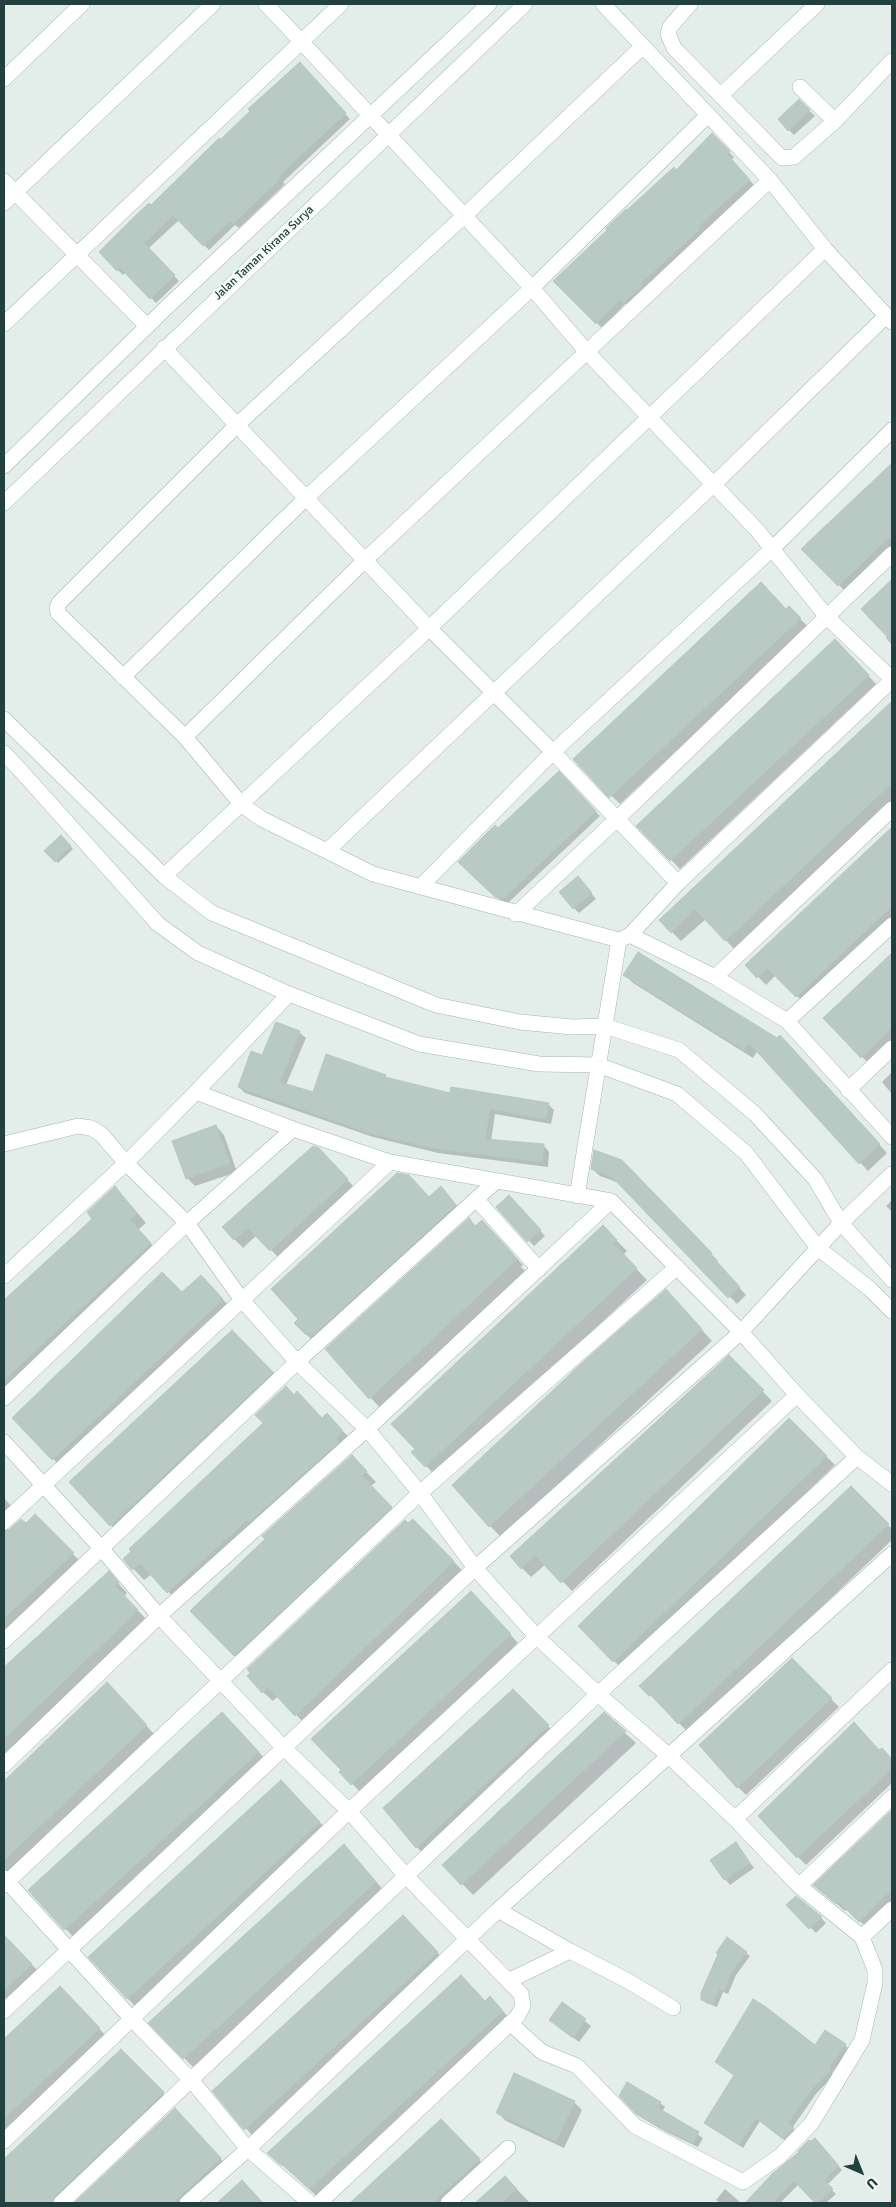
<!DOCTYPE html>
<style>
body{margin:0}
#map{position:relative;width:896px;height:2207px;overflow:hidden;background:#e3eeeb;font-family:Signika,sans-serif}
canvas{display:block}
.frame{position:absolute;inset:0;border:5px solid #22403d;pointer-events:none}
.north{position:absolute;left:836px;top:2147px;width:50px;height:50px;-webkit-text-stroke:4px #f4faf8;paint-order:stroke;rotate:136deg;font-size:14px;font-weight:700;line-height:20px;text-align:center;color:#22403d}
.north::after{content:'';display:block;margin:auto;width:18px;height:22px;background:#22403d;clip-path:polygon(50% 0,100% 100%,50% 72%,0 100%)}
</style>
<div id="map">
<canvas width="896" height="2207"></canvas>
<div class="frame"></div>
<div class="north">U</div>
</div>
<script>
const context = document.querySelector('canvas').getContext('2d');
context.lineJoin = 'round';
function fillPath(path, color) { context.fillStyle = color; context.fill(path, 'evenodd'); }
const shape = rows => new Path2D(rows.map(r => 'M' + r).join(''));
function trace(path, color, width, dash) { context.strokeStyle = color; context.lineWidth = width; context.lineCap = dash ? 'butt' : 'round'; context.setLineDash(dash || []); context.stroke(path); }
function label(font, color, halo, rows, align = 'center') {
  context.font = font + ' Signika,sans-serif'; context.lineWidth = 4.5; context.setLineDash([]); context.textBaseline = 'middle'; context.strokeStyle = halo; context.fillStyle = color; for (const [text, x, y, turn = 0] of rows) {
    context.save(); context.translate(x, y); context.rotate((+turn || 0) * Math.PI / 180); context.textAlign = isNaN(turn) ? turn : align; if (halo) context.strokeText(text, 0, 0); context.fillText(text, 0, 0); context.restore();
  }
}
const shadow = shape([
 [304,69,350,119,283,182,285,184,239,228,235,225,209,250,179,220,148,249,179,281,156,303,126,272,123,275,100,252,221,141],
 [799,101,815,116,794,135,789,130],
 [712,135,734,157,731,160,754,185,702,233,704,235,629,307,625,304,602,328,554,281,627,212,677,171],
 [892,465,892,551,847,593,803,549],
 [892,581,892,645,886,638,888,636,863,609],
 [789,607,808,627,620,804,574,759],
 [843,648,876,684,680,869,638,826],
 [891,704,892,706,892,802,735,950,706,919,681,941,672,932],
 [559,773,600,816,508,903,501,901,460,862,498,830],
 [892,828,892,922,805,1004,776,975,766,985,747,965],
 [61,836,73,849,58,863,46,851],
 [583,883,596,899,579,913,574,908],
 [892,955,892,1044,870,1065,825,1018],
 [625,975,788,1044,887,1153,868,1171,758,1050,753,1058,633,983],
 [277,1023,300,1033,306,1038,286,1085,314,1094,385,1076,388,1079,451,1095,548,1104,554,1110,551,1124,495,1114,491,1141,544,1146,549,1152,548,1167,438,1153,373,1137,245,1093,239,1087,263,1056],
 [892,1072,892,1094,882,1082],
 [216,1126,224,1135,237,1172,195,1186,187,1178],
 [327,1158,355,1188,279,1258,257,1235,243,1248,223,1227],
 [621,1161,718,1261,716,1262,746,1295,737,1304,619,1183,600,1176,592,1169],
 [441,1188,465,1215,316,1344,306,1334],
 [124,1197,146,1223,138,1230,160,1253,4,1397,4,1302,94,1219],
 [892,1200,892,1212,886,1206],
 [514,1202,545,1236,534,1246,498,1207],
 [476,1227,492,1231,523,1265,521,1267,525,1271,380,1408,327,1349],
 [614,1238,627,1251,623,1255,647,1280,437,1477,426,1466],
 [209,1285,230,1307,61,1467,14,1418,182,1294],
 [677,1302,712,1341,501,1537,477,1513],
 [729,1357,772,1401,572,1591,546,1564,531,1577,522,1568],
 [271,1370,282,1382,121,1535,111,1525],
 [294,1396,323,1419,338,1426,354,1443,179,1603,152,1574,144,1580,124,1559],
 [789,1420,835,1465,622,1669,580,1626],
 [352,1457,376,1482,371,1486,401,1517,244,1665,192,1611],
 [851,1488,892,1529,892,1540,689,1733,641,1686],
 [4,1498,17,1513,4,1528,5,1532,26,1525,35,1516,82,1563,4,1636],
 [413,1521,463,1571,306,1725,278,1696,273,1701,263,1692],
 [109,1573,127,1593,124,1596,147,1620,4,1757,4,1668],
 [480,1601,518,1643,360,1792,341,1772],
 [792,1660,839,1707,746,1795,738,1787],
 [107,1684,154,1734,7,1873,4,1870,4,1783],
 [513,1691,556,1734,425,1856,404,1833],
 [604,1714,636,1743,473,1895,444,1865],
 [233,1724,269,1763,76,1940,30,1890],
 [882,1750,892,1760,892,1783,806,1865,798,1857],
 [292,1793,330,1833,138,2009,127,1998],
 [892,1811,892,1905,868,1929,847,1909,845,1911,815,1885],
 [736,1844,754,1868,730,1885,725,1879],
 [354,1856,386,1893,195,2069,150,2023],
 [788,1905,821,1918,826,1923,816,1933],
 [414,1928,448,1964,256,2140,214,2091],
 [4,1936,42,1975,4,2011],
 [746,1953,750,1956,736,1975,728,1994,723,1992,717,2007,706,2003,702,1999],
 [60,1988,110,2040,4,2140,4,2041],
 [485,2003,501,2009,513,2023,320,2199,269,2153],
 [563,2004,591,2026,579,2042,550,2020],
 [845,2045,849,2049,832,2073,834,2075,816,2094,792,2128,797,2133,788,2143,760,2121,743,2148,706,2123,735,2076,815,2046],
 [121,2051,173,2103,68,2203,4,2203,4,2161],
 [621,2096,660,2103,665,2107,662,2112,703,2138,698,2147,666,2132,642,2118],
 [574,2102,582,2110,564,2148,506,2121,498,2113],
 [175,2109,230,2169,194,2203,76,2203],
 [441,2121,487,2168,449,2203,352,2203],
 [819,2144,842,2170,827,2185,836,2194,826,2203,817,2203,799,2184,780,2203,760,2203,753,2197],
 [505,2177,530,2203,477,2203],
 [725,2189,741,2203,720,2203,716,2200]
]);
const building = shape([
 [300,62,346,113,279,176,281,178,233,224,230,221,203,246,173,215,171,217,144,243,175,275,150,299,120,268,117,271,99,252,130,221,149,203,151,205,219,138,221,139,250,111,248,109,300,62],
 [799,99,810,110,788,131,778,119,799,99],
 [712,133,730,151,727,154,750,180,724,202,698,227,700,229,640,284,643,286,623,303,620,299,596,324,553,281,607,230,606,228,626,209,627,210,674,167,676,170,712,133],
 [892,463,892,535,838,586,801,549,892,463],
 [892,579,892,642,861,609,892,579],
 [761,582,786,609,789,606,801,618,609,798,573,759,761,582],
 [835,639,869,675,670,861,636,826,835,639],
 [892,701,892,783,725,941,695,909,671,933,659,920,892,701],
 [559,771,596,811,503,899,495,897,458,862,495,825,498,828,559,771],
 [892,827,892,906,796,997,767,968,757,978,745,965,892,827],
 [61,835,71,846,55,862,44,851,61,835],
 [578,876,592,893,573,909,559,892,578,876],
 [638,952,777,1038,780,1035,880,1144,859,1164,749,1043,744,1050,623,975,638,952],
 [892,953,892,1028,861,1058,823,1018,892,953],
 [276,1022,300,1031,280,1082,313,1092,326,1054,386,1075,385,1077,450,1093,451,1087,549,1103,546,1119,490,1109,485,1139,544,1144,542,1162,432,1148,366,1132,238,1087,251,1051,262,1055,276,1022],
 [216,1125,230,1163,186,1179,172,1141,216,1125],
 [313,1146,319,1148,348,1179,270,1251,248,1228,234,1240,222,1227,313,1146],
 [594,1150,622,1160,712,1253,710,1254,740,1287,728,1298,611,1176,591,1169,594,1150],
 [397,1173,409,1175,429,1197,441,1186,456,1205,312,1336,309,1332,306,1335,294,1323,298,1319,271,1289,397,1173],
 [115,1186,137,1214,130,1220,151,1243,4,1380,4,1300,92,1219,87,1212,115,1186],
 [509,1195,541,1230,527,1242,496,1207,509,1195],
 [469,1218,475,1226,482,1220,514,1255,512,1256,516,1260,369,1399,325,1349,469,1218],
 [603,1225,617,1240,613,1243,637,1268,425,1467,411,1452,415,1449,391,1424,603,1225],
 [162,1272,182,1292,201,1275,223,1299,52,1460,12,1418,162,1272],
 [666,1289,702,1329,489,1527,452,1485,585,1360,666,1289],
 [232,1330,273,1372,110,1526,69,1482,232,1330],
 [729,1355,764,1390,561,1583,535,1555,521,1569,510,1556,729,1355],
 [286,1386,294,1395,297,1391,322,1418,327,1413,343,1431,336,1438,339,1442,249,1522,247,1520,167,1593,140,1563,132,1570,123,1559,131,1551,129,1549,263,1423,255,1415,286,1386],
 [789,1418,827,1456,613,1662,578,1626,789,1418],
 [352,1455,367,1471,362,1476,392,1507,234,1656,190,1611,265,1539,262,1536,352,1455],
 [851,1486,889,1524,678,1724,651,1695,649,1696,639,1686,851,1486],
 [35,1514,74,1553,4,1618,4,1531,10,1529,21,1519,26,1523,35,1514],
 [413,1519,454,1561,295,1716,268,1687,262,1693,247,1676,250,1673,247,1669,405,1520,408,1523,413,1519],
 [109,1571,119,1583,115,1586,138,1610,4,1739,4,1667,109,1571],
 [471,1591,511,1634,351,1785,339,1772,341,1770,311,1739,471,1591],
 [792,1658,832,1698,737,1788,699,1745,792,1658],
 [107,1682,147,1725,4,1860,4,1781,107,1682],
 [513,1689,549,1725,416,1848,383,1808,513,1689],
 [222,1712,259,1752,64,1930,28,1890,222,1712],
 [604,1712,626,1731,461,1885,442,1865,604,1712],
 [854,1722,879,1750,882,1748,892,1759,892,1768,797,1858,758,1816,854,1722],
 [281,1780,320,1822,127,1999,88,1957,281,1780],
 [892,1810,892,1889,859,1922,838,1901,836,1904,813,1885,892,1810],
 [736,1842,750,1863,724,1880,710,1860,736,1842],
 [344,1844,376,1882,183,2059,148,2023,344,1844],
 [796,1896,822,1917,809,1929,786,1905,796,1896],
 [403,1915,438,1952,244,2130,212,2091,403,1915],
 [4,1935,32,1964,4,1990,4,1935],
 [727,1937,747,1952,732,1971,724,1991,719,1989,713,2004,701,2000,701,1993,718,1954,716,1953,727,1937],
 [461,1975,485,2001,490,1996,503,2011,309,2189,283,2165,282,2166,267,2153,461,1975],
 [60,1986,100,2028,4,2118,4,2039,60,1986],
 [753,1999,766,2007,815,2045,825,2030,846,2044,829,2068,831,2070,812,2089,788,2123,794,2128,783,2139,756,2118,739,2145,704,2123,734,2075,715,2062,753,1999],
 [562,2002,586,2019,573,2038,549,2020,562,2002],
 [121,2049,164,2092,55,2196,52,2203,4,2203,4,2159,121,2049],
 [514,2073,575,2101,556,2141,496,2113,514,2073],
 [627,2082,661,2102,658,2108,699,2132,693,2143,660,2128,661,2127,636,2114,619,2096,627,2082],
 [175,2108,221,2158,173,2203,74,2203,175,2108],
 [441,2119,480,2159,432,2203,350,2203,441,2119],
 [815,2138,839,2166,824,2180,833,2189,818,2203,815,2203,794,2181,773,2203,745,2203,772,2174,799,2152,798,2151,809,2140,811,2141,815,2138],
 [505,2176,517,2189,501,2203,475,2203,505,2176],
 [242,2180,263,2203,217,2203,242,2180]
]);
const minor = shape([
 [266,4,532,288,587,352,757,530,827,617,892,679],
 [603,4,770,180,825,249,892,322],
 [690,4,670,27,668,34,674,48,782,158,794,157,835,121,892,61],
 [643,46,464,216,237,425,59,603,57,608,58,613,185,737,242,805,262,819,373,874,619,940,630,935,715,977,787,1021,892,1137],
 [4,79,82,4],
 [800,87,835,121],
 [721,95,817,4],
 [4,181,147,326],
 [4,203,213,4],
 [4,324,341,4],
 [164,348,429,628,553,752,678,883],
 [4,466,167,307,489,4],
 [4,503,525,4],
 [123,677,306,498,532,288,708,115],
 [4,719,164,876,212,913,436,1005,520,1022,572,1027,605,1026,679,1050,755,1114,815,1179,841,1223,892,1280],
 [185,737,365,560,770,180],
 [4,753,21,771,158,924,198,953,289,994,419,1044,539,1064,598,1065,677,1094,746,1153,818,1248,870,1289,892,1311],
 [327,851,714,484,886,316],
 [164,876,421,636,825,249],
 [421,886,553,752,773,548,892,430],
 [516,914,617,819,892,554],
 [630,935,678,883,892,680],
 [715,977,892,809],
 [787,1021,892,925],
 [848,1090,892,1048],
 [196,1092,293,1129,390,1162,611,1201,741,1332,797,1395,857,1457,892,1484],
 [4,1144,78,1126,91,1128,101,1134,126,1163,187,1223,242,1300,297,1362,367,1429,420,1493,475,1568,537,1637,598,1694,668,1755,735,1819,799,1886,862,1937,875,1970,875,1983,862,2040,811,2124,780,2156,743,2182,635,2126,577,2066,542,2052,510,2023],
 [577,1196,619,940],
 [477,1200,539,1269],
 [4,1276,126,1163,196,1092,289,994],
 [4,1398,187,1223,293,1129],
 [4,1442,101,1548,159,1616,283,1747,349,1811,407,1877,521,1994,523,2006,517,2017,319,2203],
 [4,1522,390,1162],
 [4,1641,297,1362,495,1182],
 [4,1765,159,1616,367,1429,611,1201],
 [735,1819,892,1670],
 [4,1878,132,2019,192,2081,248,2149,310,2203],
 [4,1885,420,1493,677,1267],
 [799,1886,892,1797],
 [498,1910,570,1951,628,1981,673,2008],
 [862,1937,892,1909],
 [508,1981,570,1951],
 [4,2011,475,1568,741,1332,841,1223,892,1174],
 [4,2141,349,1811,797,1395],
 [61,2203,598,1694,857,1457],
 [187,2203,248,2149,498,1910,892,1554],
 [448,2203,508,2148]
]);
const streetNames = [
 ["Jalan Taman Kirana Surya",264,253,-43]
];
fillPath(shadow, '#0003');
fillPath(building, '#b9c9c4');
trace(building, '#b5c8c3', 1);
trace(minor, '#a5b6b3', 16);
trace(minor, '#fff', 15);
label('12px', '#22403d', '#f4faf8', streetNames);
</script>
